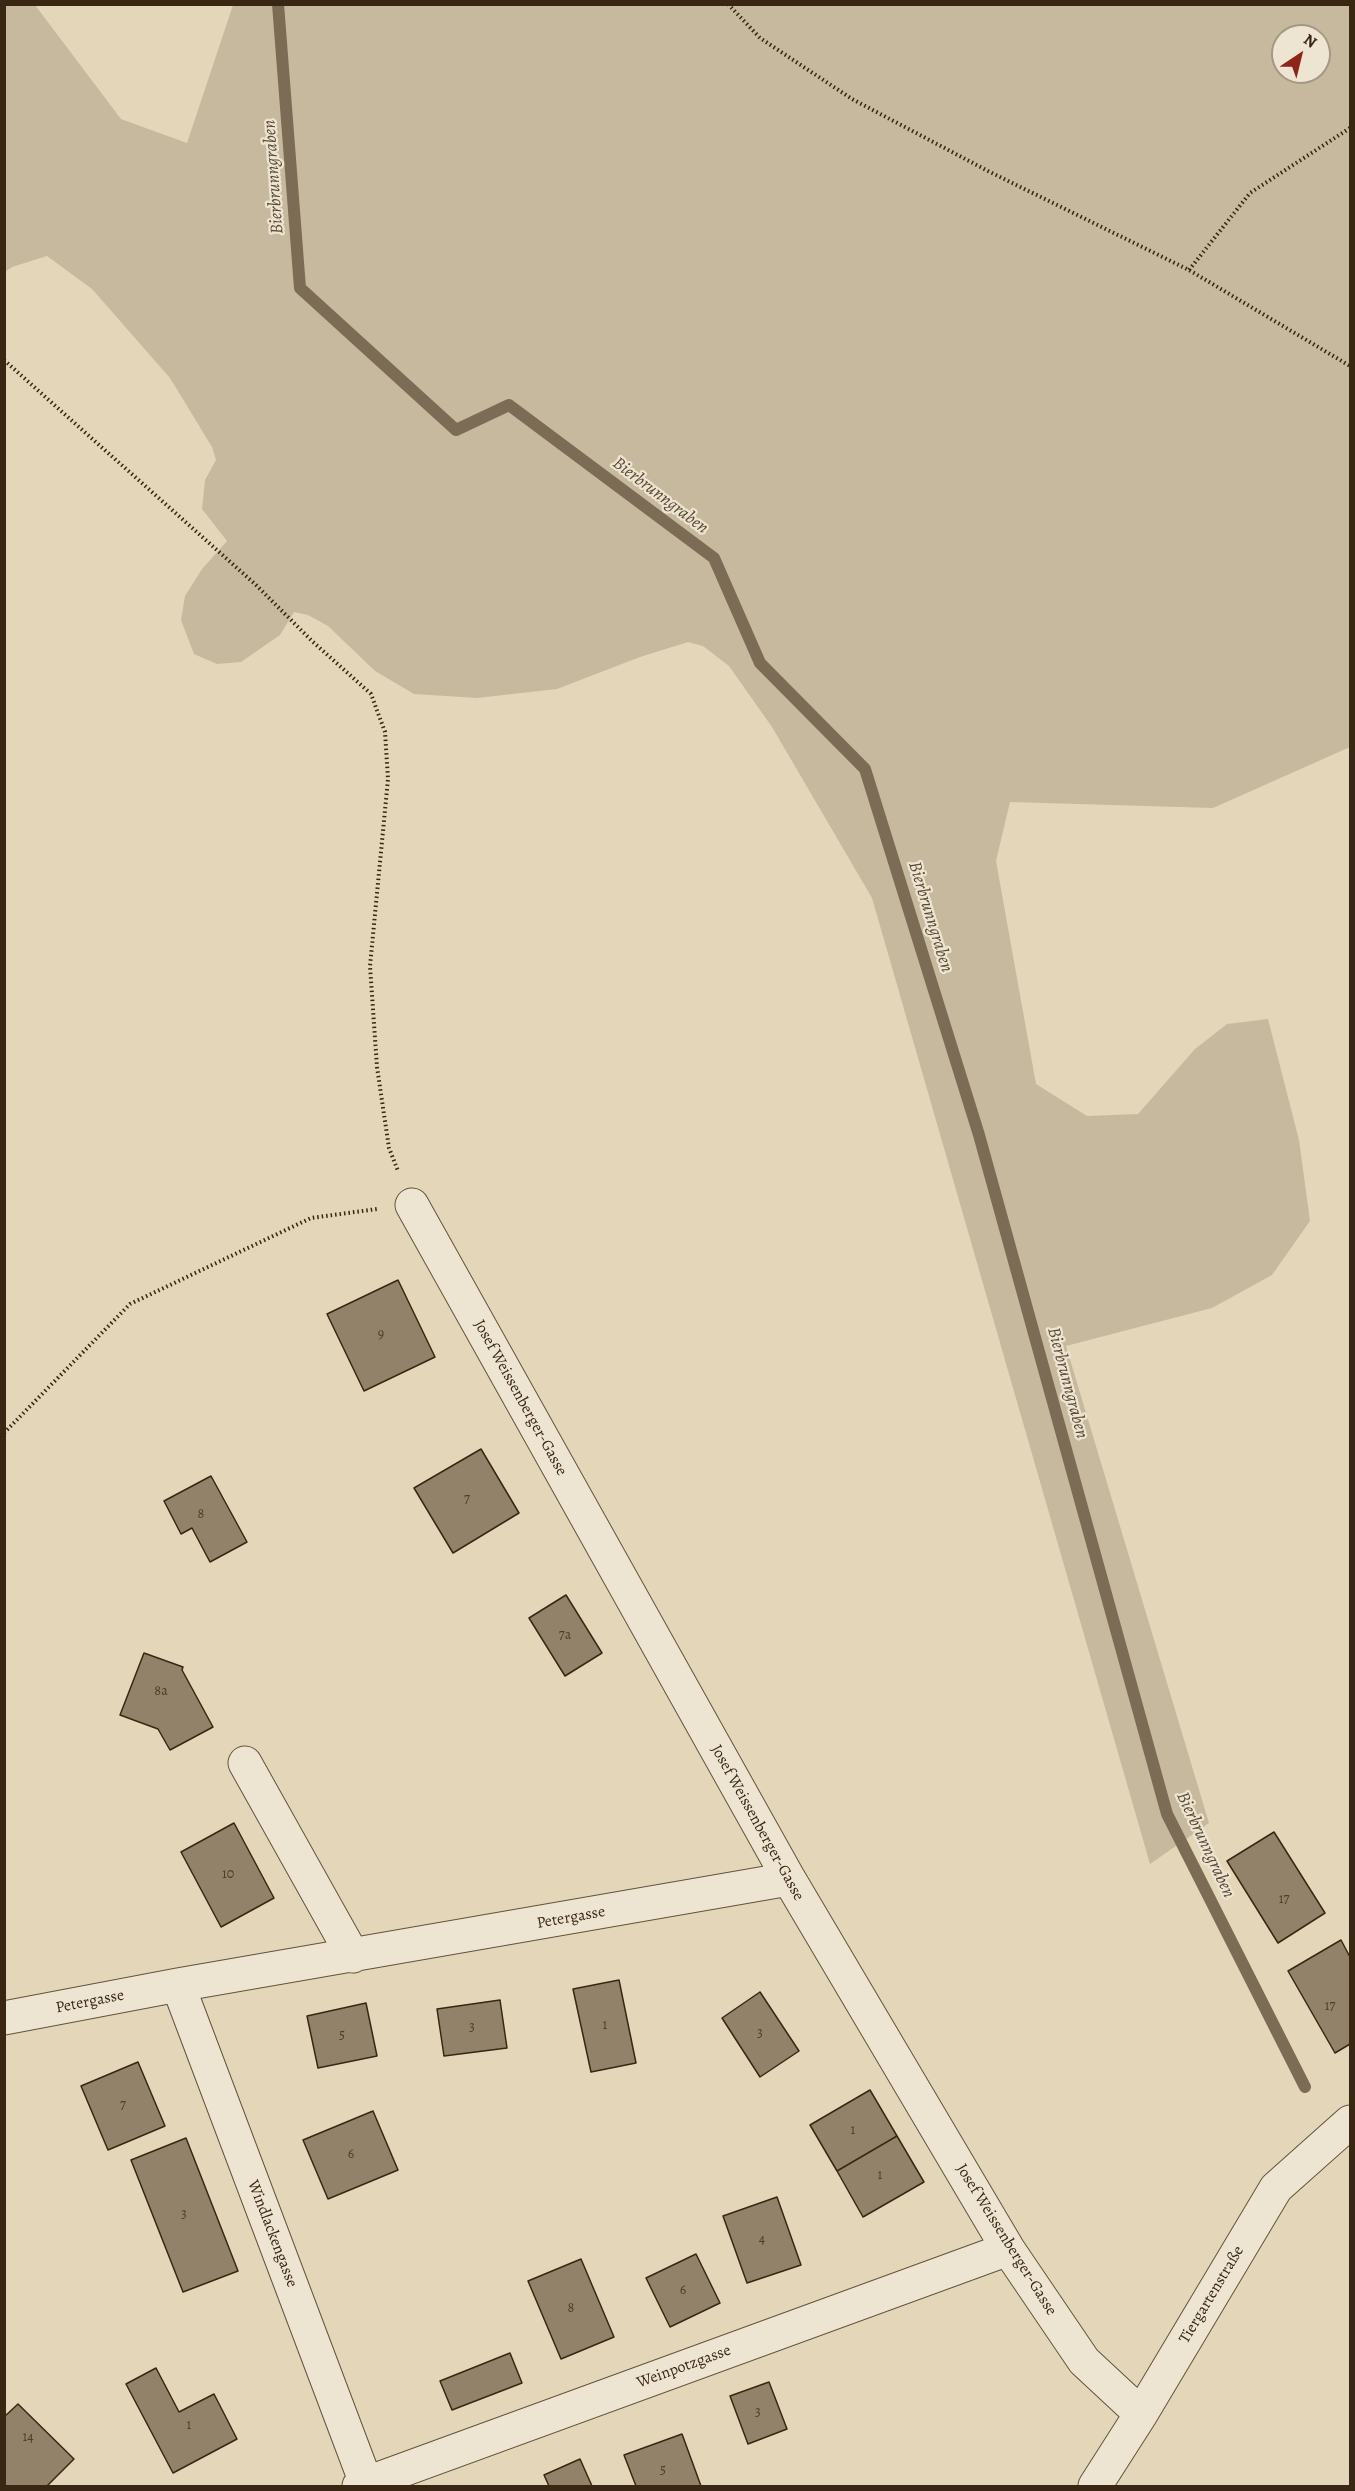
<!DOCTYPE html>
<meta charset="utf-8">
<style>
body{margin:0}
#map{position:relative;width:1355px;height:2491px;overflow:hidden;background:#e4d7b9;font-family:Alegreya,serif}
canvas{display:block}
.frame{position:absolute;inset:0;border:6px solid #392613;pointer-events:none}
.north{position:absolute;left:1271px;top:24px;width:60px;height:60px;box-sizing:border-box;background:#ede5d2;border:2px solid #a59986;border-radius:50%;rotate:35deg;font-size:16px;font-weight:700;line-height:24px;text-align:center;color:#392613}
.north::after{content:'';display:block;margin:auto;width:21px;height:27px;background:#8f2418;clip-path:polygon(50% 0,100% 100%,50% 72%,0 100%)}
</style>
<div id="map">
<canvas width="1355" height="2491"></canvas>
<div class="frame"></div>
<div class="north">N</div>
</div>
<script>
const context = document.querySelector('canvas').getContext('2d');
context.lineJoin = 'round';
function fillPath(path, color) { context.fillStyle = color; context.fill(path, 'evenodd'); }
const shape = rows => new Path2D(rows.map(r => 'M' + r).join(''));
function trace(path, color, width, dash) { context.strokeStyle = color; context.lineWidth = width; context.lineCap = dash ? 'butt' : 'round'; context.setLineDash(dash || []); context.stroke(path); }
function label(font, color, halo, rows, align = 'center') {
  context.font = font + ' Alegreya,serif'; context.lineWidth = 4.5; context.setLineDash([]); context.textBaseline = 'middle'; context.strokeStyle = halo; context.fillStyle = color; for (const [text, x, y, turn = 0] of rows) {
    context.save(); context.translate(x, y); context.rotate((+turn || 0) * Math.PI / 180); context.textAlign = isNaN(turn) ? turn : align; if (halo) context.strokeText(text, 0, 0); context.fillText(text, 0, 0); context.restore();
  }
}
const green = shape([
 [5,4,35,5,121,119,187,143,233,5,1350,5,1350,747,1213,808,1010,802,996,861,1036,1084,1087,1116,1138,1114,1195,1049,1227,1024,1268,1019,1299,1140,1310,1221,1272,1275,1212,1308,1066,1346,1209,1823,1150,1864,872,898,772,727,729,666,703,646,688,642,640,657,557,689,477,698,414,694,375,671,328,626,308,615,294,612,280,635,241,662,217,664,194,654,181,620,185,596,202,569,227,541,202,509,205,480,216,460,212,447,170,378,92,289,47,256,12,267,5,272],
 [1283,36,1319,36,1319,72,1283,72]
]);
const stream = shape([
 [278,4,300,288,456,430,509,405,714,558,760,663,865,769,979,1135,1167,1814,1305,2087]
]);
const building = shape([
 [398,1280,435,1357,364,1391,327,1314,398,1280],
 [481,1449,519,1513,453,1553,414,1488,481,1449],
 [211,1476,247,1542,210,1562,192,1528,181,1534,164,1501,211,1476],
 [566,1595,602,1653,565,1676,529,1618,566,1595],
 [144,1653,183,1667,182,1670,213,1727,170,1750,158,1729,120,1715,144,1653],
 [234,1823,274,1898,221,1927,181,1852,234,1823],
 [1274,1832,1325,1913,1278,1943,1227,1861,1274,1832],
 [1341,1940,1350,1957,1350,2044,1335,2053,1288,1971,1341,1940],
 [619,1980,636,2063,591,2072,573,1989,619,1980],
 [760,1992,799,2051,760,2077,722,2018,760,1992],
 [500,2000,507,2048,444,2056,437,2009,500,2000],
 [366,2003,377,2056,318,2068,307,2016,366,2003],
 [138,2062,165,2126,108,2150,81,2086,138,2062],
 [870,2090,897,2136,837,2171,810,2125,870,2090],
 [373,2111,398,2170,328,2199,303,2140,373,2111],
 [897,2136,924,2182,863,2217,837,2171,897,2136],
 [186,2138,238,2271,183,2292,131,2160,186,2138],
 [777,2197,801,2265,747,2283,723,2216,777,2197],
 [696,2254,720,2303,670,2327,646,2278,696,2254],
 [581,2259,614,2337,561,2359,528,2281,581,2259],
 [510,2353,522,2383,452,2410,440,2381,510,2353],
 [156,2368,179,2412,214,2394,237,2439,173,2473,126,2384,156,2368],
 [769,2382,787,2429,748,2444,730,2396,769,2382],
 [18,2404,74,2459,47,2486,4,2486,4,2417,18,2404],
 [682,2434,701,2486,636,2486,624,2455,682,2434],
 [580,2459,592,2486,549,2486,544,2475,580,2459]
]);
const path = shape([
 [728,4,760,38,852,99,988,171,1189,270,1350,366],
 [1189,270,1250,193,1350,128],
 [4,360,255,584,313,642,371,694,385,732,388,779,370,966,377,1067,389,1148,398,1171],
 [4,1433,130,1304,311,1218,377,1209]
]);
const minor = shape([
 [412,1205,789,1879,1008,2249,1084,2361,1141,2414],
 [245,1763,353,1956],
 [178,1985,366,2483],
 [4,2018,178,1985,789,1879],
 [359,2486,1008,2249],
 [1095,2486,1141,2414,1276,2188,1350,2122]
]);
const numberNames = [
 ["9",381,1335],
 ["7",467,1500],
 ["8",201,1515],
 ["7a",565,1636],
 ["8a",161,1692],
 ["10",228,1875],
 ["17",1284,1900],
 ["17",1330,2007],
 ["1",605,2026],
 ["3",472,2028],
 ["3",760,2034],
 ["5",342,2036],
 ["7",123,2106],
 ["1",853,2131],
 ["6",351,2155],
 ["1",880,2176],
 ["3",184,2215],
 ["4",762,2240],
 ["6",683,2291],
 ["8",571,2309],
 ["3",758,2413],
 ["1",189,2426],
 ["14",28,2438],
 ["5",663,2471]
];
const streetNames = [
 ["Josef Weissenberger-Gasse",520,1398,61],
 ["Josef Weissenberger-Gasse",757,1823,61],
 ["Petergasse",571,1918,-10],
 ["Petergasse",90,2002,-11],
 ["Windlackengasse",272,2234,69],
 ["Josef Weissenberger-Gasse",1006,2240,58],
 ["Tiergartenstraße",1212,2295,-59],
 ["Weinpotzgasse",684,2367,-20]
];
const waterNames = [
 ["Bierbrunngraben",274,177,-94],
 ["Bierbrunngraben",660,496,37],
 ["Bierbrunngraben",930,917,73],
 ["Bierbrunngraben",1067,1383,75],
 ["Bierbrunngraben",1205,1845,65]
];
fillPath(green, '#c7b99d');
trace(stream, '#7d6c55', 12);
fillPath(building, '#928269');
trace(building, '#392613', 1.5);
trace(minor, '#64523c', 35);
trace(path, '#392613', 4, [1.5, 3]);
trace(minor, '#ede5d2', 33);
label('14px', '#4f3d28', null, numberNames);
label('16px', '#392613', '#ede5d2', streetNames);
label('italic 18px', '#5b4934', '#ede5d2', waterNames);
</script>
